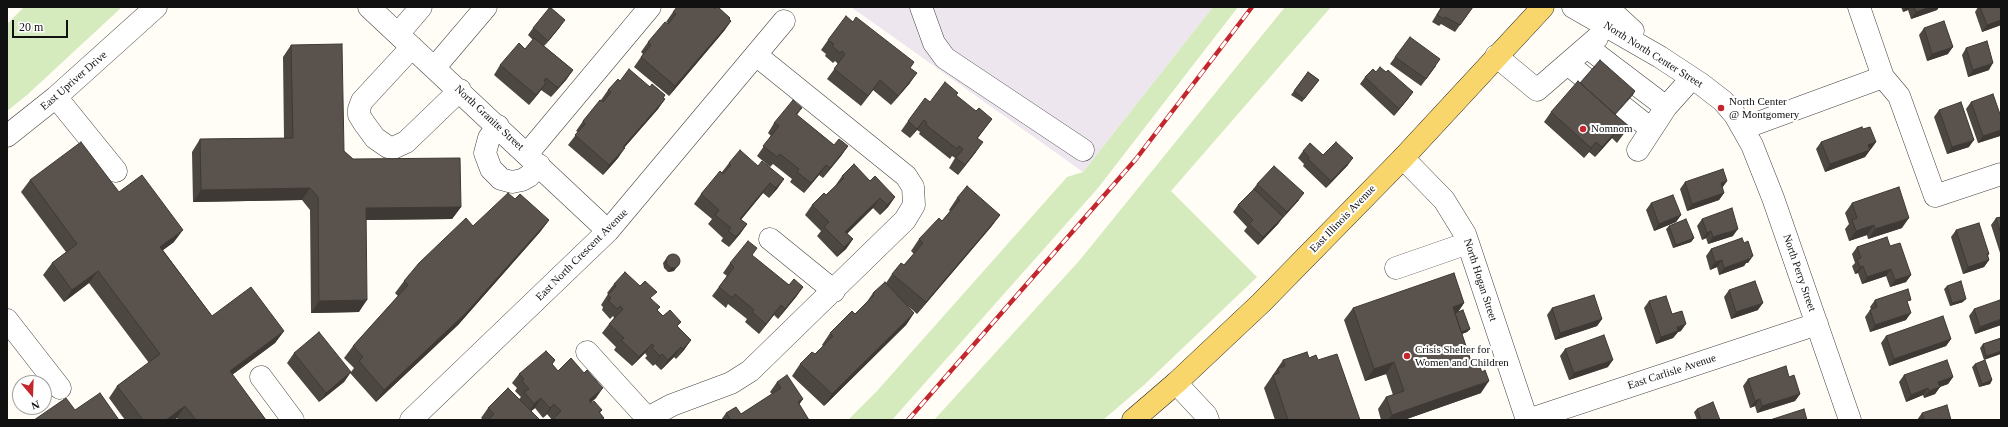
<!DOCTYPE html>
<style>
body{margin:0}
#map{position:relative;width:2008px;height:427px;overflow:hidden;background:#fffdf5;font-family:Georgia,serif}
canvas{display:block}
.frame{position:absolute;inset:0;border:8px solid #111;pointer-events:none}
.north{position:absolute;left:12px;top:375px;width:40px;height:40px;box-sizing:border-box;background:#fff;border:1px solid #a0a0a0;border-radius:50%;rotate:161deg;font-size:11px;font-weight:700;line-height:16px;text-align:center;color:#111}
.north::after{content:'';display:block;margin:auto;width:14px;height:18px;background:#c4262e;clip-path:polygon(50% 0,100% 100%,50% 72%,0 100%)}
.scale{position:absolute;left:12px;top:20px;width:56px;height:18px;box-sizing:border-box;border:2px solid #111;border-top:0;padding-left:5px;font-size:12px;line-height:14px;white-space:nowrap;color:#111;-webkit-text-stroke:3px #fff;paint-order:stroke}
</style>
<div id="map">
<canvas width="2008" height="427"></canvas>
<div class="frame"></div>
<div class="north">N</div>
<div class="scale">20 m</div>
</div>
<script>
const context = document.querySelector('canvas').getContext('2d');
context.lineJoin = 'round';
function fillPath(path, color) { context.fillStyle = color; context.fill(path, 'evenodd'); }
const shape = rows => new Path2D(rows.map(r => 'M' + r).join(''));
function trace(path, color, width, dash) { context.strokeStyle = color; context.lineWidth = width; context.lineCap = dash ? 'butt' : 'round'; context.setLineDash(dash || []); context.stroke(path); }
function label(font, color, halo, rows, align = 'center') {
  context.font = font + ' Georgia,serif'; context.lineWidth = 4; context.setLineDash([]); context.textBaseline = 'middle'; context.strokeStyle = halo; context.fillStyle = color; for (const [text, x, y, turn = 0] of rows) {
    context.save(); context.translate(x, y); context.rotate((+turn || 0) * Math.PI / 180); context.textAlign = isNaN(turn) ? turn : align; if (halo) context.strokeText(text, 0, 0); context.fillText(text, 0, 0); context.restore();
  }
}
const industrial = shape([
 [851,7,1213,7,1083,172]
]);
const green = shape([
 [24,7,122,7,27,95,7,111,7,24],
 [1213,7,1238,7,1098,188,892,420,848,420,877,391,1067,177,1083,172],
 [1285,7,1331,7,1171,191,1257,277,1144,385,1103,420,934,420,1079,261]
]);
const minor = shape([
 [369,7,608,231],
 [921,7,934,43,945,58,1083,150],
 [1573,7,1660,57,1701,84,1723,101,1735,115,1752,145,1773,198,1850,420],
 [1607,7,1633,31],
 [1859,7,1883,77,1899,96,1935,196,2001,174],
 [398,34,421,7],
 [412,47,362,101,359,109,359,115,364,123,375,138,388,147,393,148,406,142,460,90],
 [1587,47,1666,107,1638,150],
 [1496,56,1537,90,1597,38],
 [1568,64,1585,78],
 [435,67,486,7],
 [56,97,116,171],
 [1622,106,1651,129],
 [1666,107,1692,78],
 [498,126,489,138,485,153,491,169,501,179,512,182,522,180,529,176,539,165],
 [1744,128,1883,77],
 [7,136,56,97,156,7],
 [527,154,650,7],
 [1403,158,1444,200,1465,234,1527,420],
 [770,239,834,291],
 [1396,268,1468,243],
 [7,320,60,388],
 [587,352,647,418],
 [261,377,293,420],
 [1176,383,1206,415,1208,420],
 [411,420,608,231,784,21],
 [644,420,672,405,731,383,750,371,905,220,914,205,913,187,906,176,756,55],
 [1528,420,1817,324]
]);
const major = shape([
 [1133,420,1176,383,1261,303,1403,158,1543,7]
]);
const rail = shape([
 [908,420,1136,159,1252,7]
]);
const wall = shape([
 [1441,7,1473,7,1455,32,1441,24,1439,26,1432,22],
 [1901,7,1939,7,1937,10,1911,19,1908,10,1903,12],
 [1978,7,2001,7,2001,25,1982,32,1975,12],
 [673,12,729,20,731,21,724,31,669,96,634,67,643,54,641,52,648,42,668,23,666,22],
 [560,27,544,46,573,70,566,80,551,97,541,90,529,105,494,75,500,65,525,49,533,40,528,35,533,28],
 [1924,28,1948,54,1927,61,1919,35],
 [828,40,910,68,910,83,891,105,873,90,861,106,827,79,838,64,835,61,833,63,825,56,826,54,821,50],
 [291,45,344,151,353,159,461,207,452,219,366,220,359,312,311,313,310,210,302,200,193,202,192,152,200,139,284,138,283,57],
 [1966,48,1989,70,1968,77,1962,55],
 [1395,57,1436,66,1421,86,1390,64],
 [1308,72,1319,80,1302,102,1291,95],
 [1376,72,1386,72,1413,92,1408,99,1394,116,1360,84,1365,77],
 [620,81,650,87,665,95,663,98,665,99,658,109,624,148,618,158,603,175,568,145,578,132,576,131,583,121,601,100,608,90],
 [1580,83,1635,91,1615,114,1629,127,1617,143,1612,138,1595,157,1589,152,1584,158,1544,122,1551,112],
 [956,96,976,111,992,119,978,138,976,152,958,175,949,168,955,158,952,156,950,159,919,134,920,132,917,130,910,138,901,131,908,121,930,102],
 [1971,102,2001,117,2001,134,2000,136,1978,143,1966,109],
 [802,108,797,115,834,145,848,146,841,156,823,178,819,175,804,193,790,182,792,179,773,164,770,167,757,156,771,136,768,133,774,123],
 [1939,110,1969,147,1947,154,1934,117],
 [1863,129,1876,142,1865,157,1825,172,1816,149,1821,142],
 [1303,151,1323,155,1348,165,1326,188,1303,166,1304,164,1298,158],
 [729,163,758,166,784,179,777,189,769,198,763,193,741,220,747,224,740,234,729,247,721,241,723,238,708,224,712,219,694,204,701,194,722,172],
 [842,176,870,181,895,197,888,207,880,215,873,208,847,233,853,239,846,249,837,257,817,236,821,231,805,215,812,205,826,195,835,186],
 [30,180,119,192,174,242,163,250,212,316,284,331,275,343,232,375,266,420,178,420,177,418,174,420,125,420,109,398,117,386,149,363,89,283,64,302,43,275,52,263,66,252,21,192],
 [1727,181,1722,188,1724,193,1719,200,1687,211,1680,189,1685,182],
 [1257,184,1299,200,1282,219,1278,224,1258,245,1244,231,1247,227,1233,212,1238,205,1252,191],
 [957,198,1000,215,991,227,917,314,908,306,914,313,906,325,824,406,792,376,800,364,815,354,823,346,822,345,830,333,855,314,866,303,873,293,886,283,892,274,904,265,914,254,911,251,919,239,942,221,950,211,949,210],
 [515,199,549,220,540,232,458,325,376,402,350,373,344,382,319,402,287,363,294,353,351,372,354,368,344,358,353,346,398,296,395,293,404,281,473,226],
 [1651,203,1681,215,1676,222,1654,231,1646,210],
 [1852,203,1902,228,1868,239,1867,235,1849,241,1845,229,1849,224,1845,213],
 [2001,217,2001,256,1991,225,1996,218],
 [1702,219,1733,236,1708,244,1706,238,1702,240,1697,226],
 [1669,226,1694,238,1691,242,1673,248,1666,229],
 [1956,230,1989,254,1988,256,1989,260,1984,267,1963,274,1951,237],
 [1890,246,1911,275,1906,282,1890,287,1886,276,1862,284,1858,273,1855,274,1852,266,1855,263,1852,254,1857,247],
 [1711,249,1748,263,1746,263,1744,266,1719,275,1717,267,1710,270,1706,256],
 [669,255,674,271,668,272,664,268,663,263],
 [752,256,789,285,803,287,796,297,778,319,774,315,759,334,745,322,747,319,728,304,726,308,712,296,727,276,723,273,730,263],
 [614,284,652,299,657,310,663,316,677,327,691,340,684,350,676,359,674,357,661,370,655,364,653,366,645,358,647,356,645,353,632,366,614,350,616,347,602,333,609,324,614,318,613,316,610,319,602,310,603,307,601,305,608,294,607,293],
 [1947,286,1963,302,1950,306,1944,289],
 [1729,290,1758,310,1731,319,1724,297],
 [1875,300,1908,304,1906,320,1870,332,1865,317,1870,310,1871,309,1870,307],
 [1649,301,1672,314,1681,331,1678,332,1673,338,1656,344,1644,308],
 [1464,303,1458,312,1470,329,1467,332,1462,334,1481,393,1404,420,1381,420,1378,409,1386,397,1393,395,1386,374,1365,381,1344,320,1353,308],
 [1552,308,1602,319,1597,326,1555,340,1547,315],
 [1974,309,2001,325,1975,334,1969,316],
 [1886,336,1951,339,1946,346,1889,366,1881,343],
 [2001,338,1984,360,1980,348,1983,344],
 [1565,349,1608,367,1569,380,1560,356],
 [1309,358,1318,360,1360,420,1275,420,1264,388,1283,360],
 [555,360,552,364,558,371,596,398,590,403,602,410,600,413,604,418,602,420,552,420,547,414,543,418,535,408,531,411,540,420,483,420,481,418,488,408,519,399,521,397,515,391,517,388,512,383,519,374],
 [1975,364,1992,380,1990,384,1979,387,1972,367],
 [1904,375,1953,377,1948,384,1940,387,1935,394,1924,398,1923,395,1906,402,1899,382],
 [1789,377,1800,394,1795,401,1757,413,1755,406,1750,408,1743,386,1748,379],
 [777,382,803,399,799,404,809,420,721,420,726,413,741,414,772,394,770,392],
 [1697,409,1720,420,1697,420,1694,412],
 [1922,413,1951,420,1917,420]
]);
const shadedWall = shape([
 [1906,7,1910,7,1908,10,1903,12],
 [1930,7,1939,7,1937,10,1911,19,1916,12],
 [565,20,560,27,543,48,548,41],
 [2001,20,2001,25,1982,32,1987,25],
 [731,21,724,31,669,96,675,86],
 [1953,47,1948,54,1927,61,1932,54],
 [1993,63,1989,70,1968,77,1973,70],
 [573,70,566,80,551,97,558,88],
 [917,73,910,83,891,105,898,96],
 [880,80,873,90,861,106,868,96],
 [546,83,539,93,529,105,536,95],
 [1635,91,1633,95,1609,122,1612,118],
 [1413,92,1408,99,1394,116,1399,109],
 [665,99,658,109,616,157,623,147],
 [924,120,917,130,910,138],
 [1619,128,1612,138,1595,157,1602,147],
 [2001,130,2001,134,2000,136,1978,143,1983,136],
 [1974,140,1969,147,1947,154,1952,147],
 [983,142,976,152,958,175,965,165],
 [1596,142,1589,152,1584,158,1591,148],
 [1876,142,1871,149,1863,152,1868,145],
 [848,146,841,156,823,178,830,168],
 [625,148,618,158,603,175,609,165],
 [1870,150,1865,157,1825,172,1830,164],
 [1353,158,1348,165,1326,188,1331,181],
 [826,165,819,175,804,193,811,183],
 [784,179,777,189,769,198,776,188],
 [1727,181,1722,188,1721,183],
 [770,183,763,193,733,229,740,219],
 [310,188,302,200,193,202,201,190],
 [1304,193,1299,200,1282,219,1287,212],
 [1724,193,1719,200,1687,211,1692,204],
 [895,197,888,207,880,215,887,205],
 [880,198,873,208,839,242,845,232],
 [461,207,452,219,358,220,366,208],
 [1000,215,991,227,917,314,926,302],
 [1681,215,1676,222,1654,231,1659,224],
 [1283,217,1278,224,1258,245,1263,237],
 [1909,218,1902,228,1868,239,1875,229],
 [549,220,540,232,458,325,376,402,384,390],
 [747,224,740,234,729,247,736,237],
 [1874,225,1867,235,1849,241,1856,231],
 [1738,229,1733,236,1708,244,1713,237],
 [183,230,174,242,151,259,160,247],
 [1711,231,1706,238,1702,240,1707,233],
 [1694,238,1691,242,1673,248,1676,245],
 [853,239,846,249,837,257,844,247],
 [1753,256,1748,263,1746,263,1744,266,1719,275,1724,268],
 [1722,260,1717,267,1710,270,1715,262],
 [1989,260,1984,267,1963,274,1968,267],
 [680,263,674,271,668,272,671,268],
 [1863,266,1858,273,1855,274,1860,267],
 [1891,269,1886,276,1862,284,1867,277],
 [98,271,89,283,64,302,72,290],
 [1911,275,1906,282,1890,287,1895,280],
 [803,287,796,297,778,319,785,309],
 [1966,299,1963,302,1950,306,1952,303],
 [367,300,359,312,311,313,319,301],
 [1464,303,1456,315,1453,307],
 [1763,303,1758,310,1731,319,1736,312],
 [781,305,774,315,759,334,766,324],
 [914,313,906,325,824,406,832,394],
 [1911,313,1906,320,1870,332,1875,325],
 [1602,319,1597,326,1555,340,1560,333],
 [2001,319,2001,325,1975,334,1980,327],
 [1686,324,1681,331,1678,332,1673,338,1656,344,1661,337,1677,327],
 [1470,329,1467,332,1451,338,1453,335],
 [284,331,275,343,221,383,230,371],
 [1951,339,1946,346,1889,366,1894,359],
 [691,340,684,350,676,359,683,349],
 [652,344,645,353,632,366,639,357],
 [681,347,674,357,661,370,668,360],
 [2001,351,2001,354,1984,360,1986,356],
 [662,354,655,364,653,366,660,356],
 [1613,360,1608,367,1569,380,1574,373],
 [1394,362,1386,374,1365,381,1374,369],
 [351,372,344,382,319,402,326,393],
 [1953,377,1948,384,1936,388,1940,387,1935,394,1924,398,1929,391,1938,382],
 [1992,380,1990,384,1979,387,1982,384],
 [1489,381,1481,393,1404,420,1388,420,1392,415],
 [603,388,596,398,582,410,589,400],
 [1928,388,1923,395,1906,402,1911,395],
 [1800,394,1795,401,1757,413,1762,406],
 [541,398,535,408,528,414,534,404],
 [803,399,796,409,798,402],
 [1760,399,1755,406,1750,408,1755,401],
 [554,404,547,414,543,418,550,408],
 [185,406,177,418,174,420,166,420]
]);
const building = shape([
 [550,7,565,20,548,41,533,28,550,7],
 [677,7,713,7,715,9,716,7,718,7,730,18,729,19,731,21,675,86,641,57,651,45,648,42,665,22,668,24,676,14,673,12,677,7],
 [1442,7,1473,7,1460,25,1445,17,1444,19,1437,15,1442,7],
 [1914,7,1930,7,1916,12,1914,7],
 [1980,7,2001,7,2001,20,1987,25,1980,7],
 [846,16,853,22,856,17,914,62,910,68,917,73,898,96,880,80,868,96,834,69,845,54,842,51,840,53,832,46,834,44,828,40,846,16],
 [1944,21,1953,47,1932,54,1924,28,1944,21],
 [1410,37,1440,59,1426,79,1395,57,1410,37],
 [534,38,573,70,558,88,546,78,544,81,546,83,536,95,500,65,519,43,525,49,534,38],
 [1987,41,1993,63,1973,70,1966,48,1987,41],
 [342,44,344,151,353,159,460,158,461,207,366,208,367,300,319,301,318,197,310,188,201,190,200,139,293,138,291,45,342,44],
 [1600,60,1635,91,1615,114,1580,83,1600,60],
 [1380,67,1386,72,1388,70,1413,92,1399,109,1365,77,1373,69,1376,72,1380,67],
 [629,69,650,87,652,84,665,95,663,98,665,99,623,147,625,148,609,165,575,135,585,124,583,121,600,100,603,102,611,92,608,90,618,79,620,81,629,69],
 [1308,72,1319,80,1304,99,1294,91,1308,72],
 [1578,81,1629,127,1624,133,1619,128,1602,147,1596,142,1591,148,1551,112,1578,81],
 [945,82,958,93,956,95,976,111,979,108,992,119,977,138,983,142,965,165,956,158,963,149,959,146,957,149,926,125,927,123,924,120,917,129,908,121,925,98,930,102,945,82],
 [1993,94,2001,117,2001,130,1983,136,1971,102,1993,94],
 [793,100,802,108,796,114,834,145,839,139,848,146,830,168,826,165,811,183,797,172,799,169,780,154,777,157,763,146,779,126,774,123,793,100],
 [1961,102,1974,140,1952,147,1939,110,1961,102],
 [1862,127,1863,129,1870,127,1876,142,1868,145,1870,150,1830,164,1821,142,1862,127],
 [81,142,119,192,142,175,183,230,160,247,212,316,251,287,284,331,230,371,266,420,196,420,185,406,166,420,143,420,117,386,160,354,98,271,72,290,52,263,77,244,30,180,81,142],
 [1336,142,1353,158,1331,181,1308,159,1309,157,1303,151,1310,143,1323,155,1336,142],
 [740,150,758,166,762,161,784,179,776,188,770,183,740,219,747,224,736,237,728,231,731,228,715,215,719,210,701,194,720,171,723,174,731,165,729,163,740,150],
 [854,164,870,181,875,176,895,197,887,205,880,198,845,232,853,239,844,247,824,227,829,222,812,205,824,193,826,195,844,178,842,176,854,164],
 [1274,166,1304,193,1287,212,1257,184,1274,166],
 [1723,169,1727,181,1721,183,1724,193,1692,204,1685,182,1723,169],
 [967,186,1000,215,926,302,892,274,901,263,904,265,923,243,919,239,939,218,942,221,960,200,957,198,967,186],
 [1899,187,1909,218,1875,229,1874,225,1856,231,1852,220,1857,218,1852,203,1899,187],
 [1254,189,1283,217,1263,237,1249,224,1253,220,1238,205,1254,189],
 [508,193,515,199,520,194,549,220,466,313,384,390,359,361,363,357,353,346,408,285,404,281,419,263,466,218,473,226,508,193],
 [1673,195,1681,215,1659,224,1651,203,1673,195],
 [1732,208,1738,229,1713,237,1711,231,1707,233,1702,219,1732,208],
 [2001,217,2001,234,1996,218,2001,217],
 [1686,219,1694,238,1676,245,1669,226,1686,219],
 [1979,223,1989,254,1987,254,1989,260,1968,267,1956,230,1979,223],
 [1887,237,1890,246,1900,243,1911,275,1895,280,1891,269,1867,277,1863,266,1860,267,1857,259,1861,258,1857,247,1887,237],
 [1742,238,1744,243,1748,241,1753,256,1748,257,1749,259,1724,268,1722,260,1715,262,1711,249,1742,238],
 [748,241,757,248,752,255,789,285,794,279,803,287,785,309,781,305,766,324,752,312,754,310,735,294,732,298,719,287,734,267,730,263,748,241],
 '666 261a7 7 0 1 1 14 0a7 7 0 1 1-14 0Z',
 [625,272,640,286,645,281,657,292,650,298,660,307,657,310,663,316,670,310,681,322,677,326,691,340,683,349,681,347,668,360,662,354,660,356,652,348,654,346,652,344,639,357,621,340,624,338,609,324,623,309,620,306,617,309,608,300,611,298,608,295,616,286,614,284,625,272],
 [1454,273,1464,303,1453,307,1473,367,1479,365,1482,372,1485,370,1489,381,1392,415,1386,397,1404,391,1394,362,1374,369,1353,308,1454,273],
 [1755,281,1763,303,1736,312,1729,290,1755,281],
 [1961,281,1966,299,1952,303,1947,286,1961,281],
 [885,282,914,313,832,394,800,364,812,352,815,354,833,336,830,333,852,311,855,314,874,295,873,293,885,282],
 [1908,289,1911,300,1907,301,1911,313,1875,325,1870,310,1877,307,1875,300,1908,289],
 [1594,295,1602,319,1560,333,1552,308,1594,295],
 [1666,296,1672,314,1682,311,1686,324,1677,327,1678,331,1661,337,1649,301,1666,296],
 [2000,300,2001,304,2001,319,1980,327,1974,309,2000,300],
 [1463,310,1470,329,1461,332,1455,313,1463,310],
 [1943,316,1951,339,1894,359,1886,336,1943,316],
 [319,332,351,372,326,393,294,353,319,332],
 [1604,335,1613,360,1574,373,1565,349,1604,335],
 [2001,338,2001,351,1986,356,1983,344,2001,338],
 [546,351,555,360,552,364,558,371,571,358,584,373,587,370,603,388,589,400,591,403,594,401,602,410,599,412,604,418,601,420,555,420,554,418,561,411,554,404,550,408,541,398,534,404,524,392,529,389,522,381,524,379,519,374,546,351],
 [1307,352,1309,358,1316,355,1318,360,1337,354,1360,420,1288,420,1273,375,1279,373,1278,368,1285,366,1283,360,1307,352],
 [1947,360,1953,377,1938,382,1940,387,1929,391,1928,388,1911,395,1904,375,1947,360],
 [1985,360,1992,380,1982,384,1975,364,1985,360],
 [1786,366,1789,377,1794,375,1800,394,1762,406,1760,399,1755,401,1748,379,1786,366],
 [787,375,803,399,798,402,809,420,731,420,726,413,736,407,741,414,781,388,777,382,787,375],
 [508,388,540,420,488,420,494,414,488,408,508,388],
 [100,393,119,420,34,420,66,398,75,410,100,393],
 [1713,402,1720,420,1701,420,1697,409,1713,402],
 [1947,405,1951,420,1924,420,1922,413,1947,405],
 [1804,409,1807,420,1770,420,1804,409]
]);
const markers = [
 [1721,108,4,"#c4262e"],
 [1583,129,4,"#c4262e"],
 [1407,356,4,"#c4262e"]
];
const streetNames = [
 ["North North Center Street",1653,55,32],
 ["East Upriver Drive",74,81,-41],
 ["North Granite Street",489,118,43],
 ["East Illinois Avenue",1343,219,-46],
 ["East North Crescent Avenue",582,255,-45],
 ["North Perry Street",1799,273,71],
 ["North Hogan Street",1480,280,72],
 ["East Carlisle Avenue",1672,372,-18]
];
const poiNames = [
 ["North Center",1729,102],
 ["@ Montgomery",1729,115],
 ["Nomnom",1591,129],
 ["Crisis Shelter for",1415,350],
 ["Women and Children",1415,363]
];
fillPath(industrial, '#eee6ef');
fillPath(green, '#d5ebbd');
trace(minor, '#444', 23);
trace(major, '#222', 23);
trace(minor, '#fff', 22);
trace(major, '#f9d66b', 22);
trace(rail, '#c4262e', 4.5);
trace(rail, '#fff', 3, [9]);
fillPath(wall, '#4d4742');
fillPath(shadedWall, '#3f3936');
fillPath(building, '#5a524d');
trace(building, '#3f3936', 1);
for (const [x, y, r, color] of markers) { const dot = new Path2D(); dot.arc(x, y, r, 0, 2 * Math.PI); context.fillStyle = color; context.fill(dot); trace(dot, '#fff', 1.5); }
label('11px', '#111', '#fff', streetNames);
label('11px', '#111', '#fff', poiNames, 'left');
</script>
